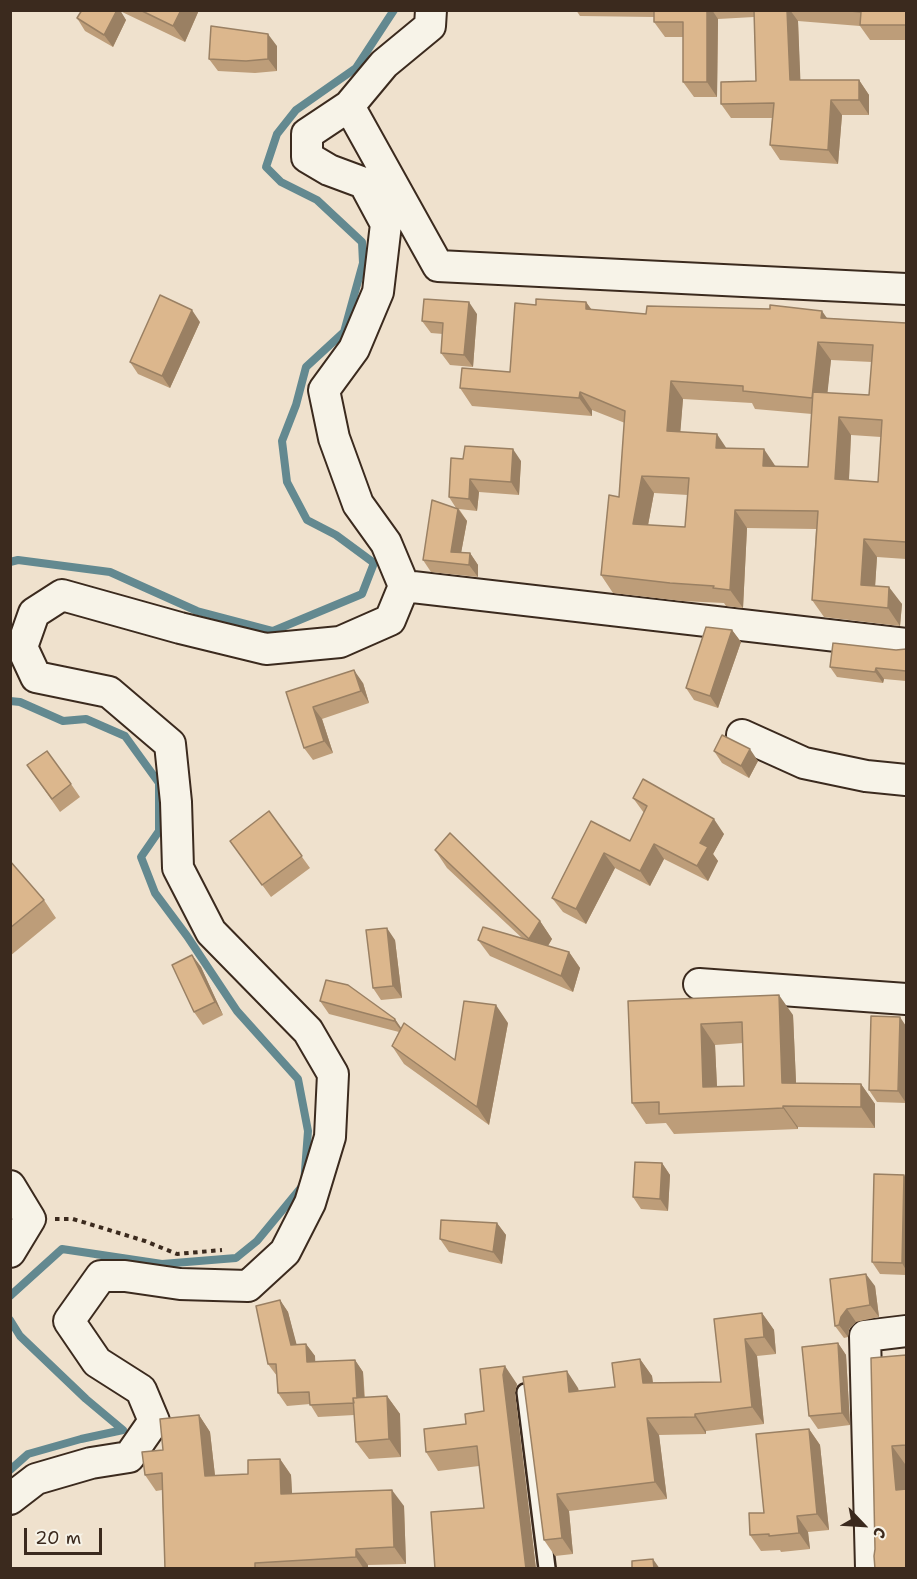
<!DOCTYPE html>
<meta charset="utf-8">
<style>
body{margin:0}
#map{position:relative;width:917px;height:1579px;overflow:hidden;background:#efe1cd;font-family:"Shantell Sans",sans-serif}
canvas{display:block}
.frame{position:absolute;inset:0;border:12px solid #3b2a1e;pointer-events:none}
.north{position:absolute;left:833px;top:1495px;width:60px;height:60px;-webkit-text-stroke:4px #f7f3e8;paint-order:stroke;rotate:115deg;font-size:16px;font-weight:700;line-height:24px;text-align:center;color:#3b2a1e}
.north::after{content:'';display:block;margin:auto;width:21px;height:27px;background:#3b2a1e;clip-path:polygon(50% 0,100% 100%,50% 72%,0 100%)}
.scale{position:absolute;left:24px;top:1528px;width:78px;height:27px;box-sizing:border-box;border:3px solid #3b2a1e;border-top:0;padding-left:8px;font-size:18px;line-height:21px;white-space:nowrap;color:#3b2a1e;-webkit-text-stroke:4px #f7f3e8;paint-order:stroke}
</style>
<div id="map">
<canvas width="917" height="1579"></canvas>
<div class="frame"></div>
<div class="north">С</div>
<div class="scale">20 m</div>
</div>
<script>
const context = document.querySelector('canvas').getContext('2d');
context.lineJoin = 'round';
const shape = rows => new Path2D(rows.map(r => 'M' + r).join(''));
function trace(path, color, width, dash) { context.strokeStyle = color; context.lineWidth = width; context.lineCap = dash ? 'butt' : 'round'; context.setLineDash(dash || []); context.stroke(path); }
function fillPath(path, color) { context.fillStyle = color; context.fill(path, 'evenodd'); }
const stream = shape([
 [10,562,18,560,110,572,197,611,273,631,362,594,374,563,336,535,307,520,287,482,282,441,296,405,306,367,344,332,363,263,362,242,317,200,281,182,266,167,277,134,296,110,356,68,394,10],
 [10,701,20,702,63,721,86,719,125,736,159,783,159,831,141,857,155,893,187,936,237,1011,298,1079,308,1131,304,1184,257,1241,236,1258,162,1264,62,1249,10,1296],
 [10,1320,20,1336,86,1399,123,1430,81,1439,28,1454,10,1470]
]);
const path = shape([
 [55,1219,73,1219,145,1241,177,1254,222,1250]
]);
const service = shape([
 [525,1392,547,1568]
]);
const minor = shape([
 [349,106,438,266,906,289],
 [404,586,906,644],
 [742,735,804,763,866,776,906,780],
 [699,984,906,999],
 [10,1186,30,1219,10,1252],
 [10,1499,36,1479,91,1463,129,1457,154,1421,141,1390,97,1362,69,1321,101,1276,125,1276,180,1284,248,1286,285,1252,310,1203,330,1137,333,1074,308,1031,211,932,178,868,176,802,170,744,109,692,36,677,22,647,34,613,62,595,180,628,266,649,340,642,390,620,404,586,386,543,358,504,334,438,324,390,354,349,378,292,386,224,364,183,329,170,307,157,307,134,349,106,384,64,430,26,431,10],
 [871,1568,865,1336,906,1331]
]);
const wall = shape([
 [82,10,199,10,185,42,120,11,126,20,113,47,85,31,77,18],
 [576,10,906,10,906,40,870,40,860,26,798,21,800,80,859,80,869,95,869,115,842,115,838,164,780,160,770,145,772,118,731,118,721,104,756,81,754,17,718,19,717,97,694,97,683,82,683,37,665,37,654,22,654,17,580,16],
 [277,46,277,71,255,73,218,71,209,59],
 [586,302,592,310,646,314,827,318,906,323,906,559,877,557,875,586,902,604,900,626,824,617,812,600,816,529,747,528,743,608,726,606,724,603,682,601,613,593,601,575,619,497,625,423,592,410,592,416,472,406,460,388,510,372,536,305],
 [831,360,872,362,869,395,827,393],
 [683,399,752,403,755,409,812,414,808,467,776,466,680,432],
 [851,435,881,437,878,482,849,480],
 [654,493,688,495,685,527,648,525],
 [477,314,473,367,450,365,441,353,443,334,431,333,422,321],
 [200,322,170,388,138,374,130,362],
 [451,458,521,461,519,495,479,492,477,511,459,509,467,521,461,553,470,553,478,565,478,577,431,572,423,560,456,508,449,497],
 [732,630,741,642,718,708,694,700,686,688],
 [906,649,906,681,884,679,883,683,837,677,830,667],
 [363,683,369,703,322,719,333,753,313,760,304,748,286,692],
 [714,751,758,761,749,778,722,763],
 [27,765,71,784,80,797,60,812],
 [633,798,724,834,713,854,718,861,708,881,664,859,650,886,615,868,586,924,563,912,552,898,591,821,630,841,644,813],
 [269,811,310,868,271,897,230,841],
 [435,850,540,921,552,939,548,946,569,952,580,968,573,992,490,956,478,940,522,938,447,868],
 [10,861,44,900,56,918,10,956],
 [395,940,402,998,381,1000,373,988],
 [192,955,201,967,223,1015,203,1025,194,1012],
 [320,1001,395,1019,401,1029,455,1060,508,1023,489,1125,404,1064,392,1046,399,1032,329,1014],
 [628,1001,793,1015,796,1083,861,1084,875,1104,875,1128,798,1127,798,1129,674,1134,666,1123,646,1124,632,1103],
 [743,1043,744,1086,717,1087,715,1045],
 [906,1026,906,1103,877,1102,869,1090],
 [662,1163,670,1175,668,1211,641,1209,633,1197],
 [906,1179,906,1275,880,1274,872,1262],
 [497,1223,506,1235,502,1264,449,1252,440,1239],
 [830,1279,875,1286,879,1317,856,1322,849,1329,848,1337,844,1338,835,1326],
 [280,1300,288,1312,296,1344,306,1344,315,1356,315,1362,355,1360,363,1372,365,1398,387,1396,400,1414,401,1457,369,1459,356,1442,354,1415,318,1417,310,1404,287,1406,278,1393,277,1376,268,1364],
 [762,1313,774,1330,776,1354,757,1356,764,1424,706,1431,706,1434,659,1435,667,1499,569,1511,573,1554,555,1556,544,1540,578,1388,579,1391,615,1387,640,1359,652,1376,653,1383,721,1382,714,1319],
 [838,1343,846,1355,850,1425,818,1429,809,1416],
 [906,1355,906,1464,905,1464,875,1549],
 [517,1384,515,1393,536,1569,435,1569,484,1508,479,1466,438,1471,426,1452,484,1411],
 [199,1415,210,1432,215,1476,248,1474,280,1459,291,1475,292,1494,404,1506,406,1564,368,1565,368,1569,165,1569,162,1490,156,1491,145,1475,163,1450],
 [809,1429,820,1445,829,1530,808,1532,810,1549,781,1552,780,1550,761,1551,750,1535,764,1513]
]);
const shadedWall = shape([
 [117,10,120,10,126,20,113,47,104,35],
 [181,10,199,10,185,42,173,26],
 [707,10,712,10,718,19,717,97,707,82],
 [787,10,790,10,798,21,801,94,790,80],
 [268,34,277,46,277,71,268,59],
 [859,80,869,95,869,115,859,100],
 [831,100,842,115,838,164,828,150],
 [469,302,477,314,473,367,464,355],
 [586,302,598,319,586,309],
 [192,310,200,322,170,388,162,376],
 [822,311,834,328,821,318],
 [818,342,831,360,825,416,812,398],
 [671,381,683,399,679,449,667,431],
 [580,392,592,410,592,416,579,398],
 [839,417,851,435,848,497,835,479],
 [717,434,729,452,716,448],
 [513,449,521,461,519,495,511,482],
 [764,449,776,467,763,466],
 [642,476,654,493,645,541,633,524],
 [470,479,479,492,477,511,469,499],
 [458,509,467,521,459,564,451,552],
 [735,510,747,528,743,608,730,590],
 [864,539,877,557,874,603,861,585],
 [470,553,478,565,478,577,469,565],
 [889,587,902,604,900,626,888,608],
 [732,630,741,642,718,708,710,696],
 [876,668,884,679,883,683,875,672],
 [354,670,363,683,369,703,361,691],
 [313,707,322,719,333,753,324,741],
 [750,749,758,761,749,778,741,766],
 [714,819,724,834,713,854,718,861,708,881,697,866,700,843],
 [654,844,664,859,650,886,640,871],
 [604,853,615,868,586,924,576,909],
 [540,921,552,939,541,957,529,939],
 [387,928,395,940,402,998,393,986],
 [569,952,580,968,573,992,561,976],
 [192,955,201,967,223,1015,215,1002],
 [779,995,793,1015,797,1104,782,1083],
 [496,1005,508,1023,489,1125,477,1107],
 [900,1017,906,1026,906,1103,898,1091],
 [395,1019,404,1032,403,1033,394,1021],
 [701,1024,715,1045,718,1108,703,1087],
 [861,1084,875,1104,875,1128,861,1107],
 [783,1106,798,1127,798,1129,783,1108],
 [662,1163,670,1175,668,1211,660,1199],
 [904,1175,906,1179,906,1270,902,1263],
 [497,1223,506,1235,502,1264,493,1252],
 [866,1274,875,1286,879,1317,870,1305],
 [280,1300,288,1312,300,1357,291,1345],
 [847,1309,856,1322,849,1329,848,1337,839,1325,841,1317],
 [762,1313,774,1330,776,1354,764,1337],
 [745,1339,757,1356,764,1424,752,1407],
 [838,1343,846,1355,850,1425,842,1413],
 [306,1344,315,1356,316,1375,307,1362],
 [640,1359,652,1376,655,1400,643,1383],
 [355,1360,363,1372,365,1415,357,1402],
 [505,1366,517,1384,515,1393,536,1569,526,1569,503,1375],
 [567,1371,578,1388,581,1409,569,1392],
 [387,1396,400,1414,401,1457,389,1439],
 [695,1414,706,1431,706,1434,695,1417],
 [199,1415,210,1432,217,1493,205,1476],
 [647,1418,659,1435,667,1499,655,1482],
 [809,1429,820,1445,829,1530,817,1514],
 [892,1446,905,1464,906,1479,906,1504,896,1490],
 [280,1459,291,1475,293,1511,281,1494],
 [392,1490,404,1506,406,1564,394,1547],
 [557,1494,569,1511,573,1554,562,1538],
 [797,1516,808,1532,810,1549,799,1533],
 [356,1549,368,1565,368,1569,364,1569,356,1557],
 [653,1559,660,1569,654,1569]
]);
const building = shape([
 [82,10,117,10,104,35,77,18,82,10],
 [140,10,181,10,173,26,140,10],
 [654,10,707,10,707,82,683,82,683,22,654,22,654,10],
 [754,10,787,10,790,80,859,80,859,100,831,100,828,150,770,145,774,103,721,104,721,82,756,81,754,10],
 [839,10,906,10,906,25,860,25,861,12,839,10],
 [211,26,268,34,268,59,246,61,209,59,211,26],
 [160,295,192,310,162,376,130,362,160,295],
 [424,299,469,302,464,355,441,353,443,323,422,321,424,299],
 [536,299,586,302,586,309,646,314,647,306,770,309,770,305,822,311,821,318,906,323,906,542,864,539,861,585,889,587,888,608,812,600,818,511,735,510,730,590,713,588,714,586,670,583,601,575,609,495,619,497,625,411,580,392,579,398,460,388,462,368,510,372,515,303,536,305,536,299],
 [818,342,873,345,869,395,813,392,808,467,763,466,764,449,716,448,717,434,667,431,671,381,743,386,743,391,812,398,818,342],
 [839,417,882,420,878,482,835,479,839,417],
 [642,476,689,478,685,527,633,524,642,476],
 [465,446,513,449,511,482,470,479,469,499,449,497,451,458,463,459,465,446],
 [432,500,458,509,451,552,470,553,469,565,423,560,432,500],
 [706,627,732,630,710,696,686,688,706,627],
 [833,643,896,650,906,649,906,671,876,668,875,672,830,667,833,643],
 [354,670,361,691,313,707,324,741,304,748,286,692,354,670],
 [722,735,750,749,741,766,714,751,722,735],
 [47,751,71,784,52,799,27,765,47,751],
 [643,779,714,819,700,843,708,847,697,866,654,844,640,871,604,853,576,909,552,898,591,821,630,841,647,806,633,798,643,779],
 [269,811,302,856,262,885,230,841,269,811],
 [450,833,540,921,529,939,435,850,450,833],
 [10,861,44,900,10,928,10,861],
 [483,927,569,952,561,976,478,940,483,927],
 [387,928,393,986,373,988,366,930,387,928],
 [192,955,215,1002,194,1012,172,965,192,955],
 [326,980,348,985,395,1019,394,1021,320,1001,326,980],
 [779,995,782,1083,861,1084,861,1107,783,1106,783,1108,659,1114,659,1102,632,1103,628,1001,779,995],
 [742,1022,744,1086,703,1087,701,1024,742,1022],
 [464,1001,496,1005,477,1107,392,1046,404,1023,455,1060,464,1001],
 [871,1016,900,1017,898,1091,869,1090,871,1016],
 [635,1162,662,1163,660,1199,633,1197,635,1162],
 [874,1174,904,1175,902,1263,872,1262,874,1174],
 [441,1220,497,1223,493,1252,440,1239,441,1220],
 [866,1274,870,1305,847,1309,841,1317,839,1325,835,1326,830,1279,866,1274],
 [280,1300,291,1345,306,1344,307,1362,355,1360,357,1398,353,1398,354,1403,310,1405,309,1392,278,1393,276,1364,268,1364,256,1306,280,1300],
 [762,1313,764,1337,745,1339,752,1407,695,1414,695,1417,647,1418,655,1482,557,1494,562,1538,544,1540,523,1377,567,1371,569,1392,615,1387,612,1363,640,1359,643,1383,721,1382,714,1319,762,1313],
 [838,1343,842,1413,809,1416,802,1347,838,1343],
 [906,1355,906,1445,892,1446,896,1490,906,1489,906,1569,875,1569,874,1556,875,1549,871,1358,906,1355],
 [505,1366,503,1375,526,1569,435,1569,431,1512,484,1508,477,1446,426,1452,424,1429,466,1424,465,1414,484,1411,480,1369,505,1366],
 [387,1396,389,1439,356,1442,353,1398,387,1396],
 [199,1415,205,1476,248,1474,248,1460,280,1459,281,1494,392,1490,394,1547,356,1549,356,1557,255,1563,255,1569,165,1569,162,1473,145,1475,142,1452,163,1450,160,1419,199,1415],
 [809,1429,817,1514,797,1516,799,1533,769,1536,769,1534,750,1535,749,1513,764,1513,756,1434,809,1429],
 [653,1559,654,1569,632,1569,632,1561,653,1559]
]);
trace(stream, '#638990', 8);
trace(service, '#3b2a1e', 20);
trace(minor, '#3b2a1e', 34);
trace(path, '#3b2a1e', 4, [4.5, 4.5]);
trace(service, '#f7f3e8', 15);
trace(minor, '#f7f3e8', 30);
fillPath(wall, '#bd9d79');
fillPath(shadedWall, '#9a8063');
fillPath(building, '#dcb78d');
trace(building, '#9a8063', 1.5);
</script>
